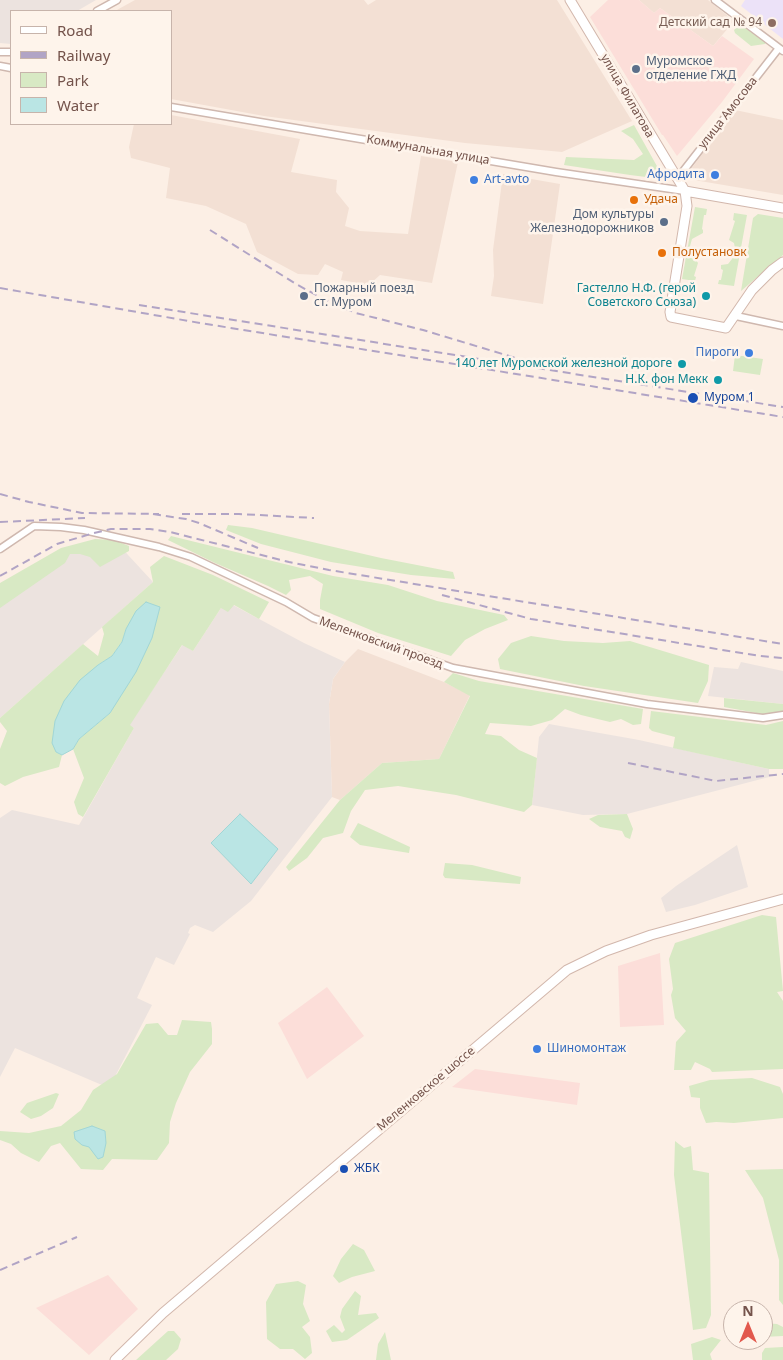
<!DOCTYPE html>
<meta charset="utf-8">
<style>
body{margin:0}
#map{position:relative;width:783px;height:1360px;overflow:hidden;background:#fcefe5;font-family:"Noto Sans",sans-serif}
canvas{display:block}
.legend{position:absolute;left:10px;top:10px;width:162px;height:115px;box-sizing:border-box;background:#fef4eb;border:1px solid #c7b4ab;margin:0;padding:6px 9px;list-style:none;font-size:15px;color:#74534b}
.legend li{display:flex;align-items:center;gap:10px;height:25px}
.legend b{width:25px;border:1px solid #c7b4ab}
.north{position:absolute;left:723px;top:1300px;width:50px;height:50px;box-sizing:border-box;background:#fef4eb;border:1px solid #c7b4ab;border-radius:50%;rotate:0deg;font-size:14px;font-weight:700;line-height:20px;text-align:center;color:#74534b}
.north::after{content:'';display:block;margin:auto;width:18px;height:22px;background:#e2594e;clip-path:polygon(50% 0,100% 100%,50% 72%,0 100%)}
</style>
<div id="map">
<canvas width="783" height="1360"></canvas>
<ul class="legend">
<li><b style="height:6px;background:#fff"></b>Road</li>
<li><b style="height:6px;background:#b1a4c5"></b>Railway</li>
<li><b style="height:14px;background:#d8e9c4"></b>Park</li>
<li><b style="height:14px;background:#bae5e4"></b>Water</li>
</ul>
<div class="north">N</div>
</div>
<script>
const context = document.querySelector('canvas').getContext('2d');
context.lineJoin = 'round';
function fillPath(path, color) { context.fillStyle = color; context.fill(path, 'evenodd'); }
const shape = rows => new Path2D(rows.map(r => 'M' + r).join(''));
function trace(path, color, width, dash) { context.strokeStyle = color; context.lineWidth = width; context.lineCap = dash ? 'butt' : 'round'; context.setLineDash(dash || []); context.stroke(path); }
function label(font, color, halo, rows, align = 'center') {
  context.font = font + ' "Noto Sans",sans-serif'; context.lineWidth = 5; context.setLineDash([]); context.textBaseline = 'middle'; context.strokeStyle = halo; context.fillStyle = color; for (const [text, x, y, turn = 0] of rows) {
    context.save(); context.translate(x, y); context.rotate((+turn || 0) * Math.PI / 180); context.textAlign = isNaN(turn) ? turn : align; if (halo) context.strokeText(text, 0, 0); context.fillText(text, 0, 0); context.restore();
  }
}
const residential = shape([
 [135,0,364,0,368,5,376,0,557,0,632,121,562,152,465,143,264,116,171,99,171,11,115,11],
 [639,0,708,0,734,21,713,46,660,8,654,13],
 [735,110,783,120,783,195,688,179,691,169],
 [171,115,300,139,291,172,337,180,336,192,349,208,345,226,360,231,408,234,421,156,458,162,432,283,380,275,369,285,341,280,343,272,325,264,318,275,298,274,257,252,246,224,206,206,166,198,170,168,131,158,129,147,134,124,171,124],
 [503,174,560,184,543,304,491,296,494,276,493,250],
 [358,649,444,682,470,695,439,759,382,763,340,800,332,797,329,704,333,679,345,662]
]);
const commercial = shape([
 [608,0,639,0,654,13,660,8,713,46,722,36,754,59,722,102,677,156,663,135,662,135,590,17],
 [660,953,664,1025,620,1027,618,966],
 [327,987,364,1036,307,1079,278,1023],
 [475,1069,580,1083,577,1105,452,1087],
 [108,1275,138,1309,89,1355,36,1308]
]);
const industrial = shape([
 [0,0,96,0,77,11,11,11,11,44,0,43],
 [117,543,153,582,0,718,0,603,71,551],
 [233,605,304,643,345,662,333,679,329,704,332,797,251,901,213,932,195,925,190,928,188,933,190,934,174,965,156,957,137,998,152,1005,109,1088,15,1048,0,1077,0,818,12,810,79,825,134,728,129,725,183,644,193,651,221,608],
 [741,662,783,671,783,704,708,696,714,667,738,669],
 [549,724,639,740,769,769,769,777,627,814,583,815,532,805,539,737],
 [737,845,748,887,695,905,666,912,661,898,676,886]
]);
const education = shape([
 [745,0,783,0,783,39,741,6]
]);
const green = shape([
 [740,24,743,24,766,42,765,44,751,46,735,33,734,30],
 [634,125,658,168,659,176,654,178,630,175,564,165,566,157,634,160,643,154,633,139,621,131],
 [695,207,707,209,706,215,704,215,702,229,703,230,703,233,692,239,690,246,691,252,698,263,694,276,696,277,695,281,682,279],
 [734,213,747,215,734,286,718,284,719,280,721,280,723,270,721,269,721,265,728,264,736,254,734,243,729,240,735,221,733,220],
 [758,214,783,218,783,255,741,291,753,218],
 [735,355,763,359,760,375,733,371],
 [228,525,252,528,381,558,453,572,455,579,411,575,331,562,261,544,226,530],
 [171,536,333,576,388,585,437,601,504,615,508,620,485,629,465,640,451,656,378,633,320,609,320,600,323,584,310,576,289,580,291,590,286,595,268,586,215,563,168,540],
 [95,539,114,540,129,546,129,551,100,567,90,557,80,554,70,554,65,563,0,608,0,583,61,548],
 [164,556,213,575,269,602,259,619,234,605,228,612,221,608,193,651,182,645,130,725,134,728,83,817,78,814,74,802,84,778,73,749,79,739,110,713,126,629,122,642,112,656,98,665,56,752,62,755,59,767,23,777,5,786,0,783,0,749,7,731,0,722,0,718,83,644,98,656,104,634,102,627,153,582,150,567],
 [531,636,564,641,603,643,630,641,709,665,708,681,698,703,584,686,500,669,498,659,511,643],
 [453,673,479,681,643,709,641,724,633,725,621,719,610,722,581,715,565,709,552,720,531,726,490,723,485,734,501,736,519,750,537,758,532,805,524,812,456,795,398,786,365,790,351,811,343,833,323,838,307,858,289,871,286,867,340,800,382,763,439,759,470,696,444,682],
 [724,698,783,704,783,712,762,714,724,707],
 [651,711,766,725,783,721,783,769,769,769,673,748,675,737,652,731,649,728],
 [627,814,633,829,630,839,625,837,622,831,600,827,589,819,598,815],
 [358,823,410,847,409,853,360,845,350,837],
 [445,863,472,865,521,877,520,884,445,878,443,875],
 [762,915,776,917,783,991,777,992,783,1001,783,1069,712,1072,710,1069,695,1062,691,1070,674,1070,676,1042,686,1031,675,1018,671,995,673,989,669,959,675,943],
 [182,1020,211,1022,212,1029,212,1044,190,1072,176,1103,170,1122,169,1143,157,1160,112,1159,103,1170,81,1169,60,1143,51,1146,39,1162,21,1153,11,1144,0,1140,0,1131,29,1133,61,1126,81,1110,93,1090,117,1074,146,1024,158,1023,168,1035,177,1035],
 [752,1078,780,1087,783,1094,783,1118,734,1123,716,1122,706,1123,700,1108,700,1098,691,1097,689,1086,710,1080],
 [56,1093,59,1094,53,1108,41,1116,31,1119,20,1112,27,1103],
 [675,1141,684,1148,691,1146,693,1170,709,1173,711,1315,706,1328,693,1330,674,1175],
 [783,1169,783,1305,779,1300,779,1260,763,1198,745,1170],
 [353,1244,364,1250,375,1271,352,1277,339,1283,333,1276,341,1259],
 [298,1281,306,1285,303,1304,310,1321,302,1327,310,1337,312,1353,305,1359,293,1349,280,1349,267,1339,266,1302,276,1284],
 [355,1291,361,1296,358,1315,376,1313,379,1318,347,1340,332,1342,326,1331,334,1325,342,1333,345,1330,340,1317,342,1309],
 [763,1323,777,1324,783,1327,783,1336,763,1337],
 [168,1331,174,1331,181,1339,178,1349,166,1360,136,1360],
 [385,1332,391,1360,376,1360,378,1344],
 [712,1337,721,1340,710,1354,712,1360,693,1360,691,1344],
 [783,1347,783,1360,762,1360,762,1353,765,1348]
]);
const water = shape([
 [146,602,160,607,152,638,136,672,110,713,79,739,73,749,62,755,56,752,52,743,55,721,64,701,80,680,98,665,112,656,122,642,126,629,136,611,146,602],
 [240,814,278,849,251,884,211,843,240,814],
 [92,1126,105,1131,106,1143,103,1157,98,1159,89,1147,82,1145,75,1139,74,1132,92,1126]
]);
const street = shape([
 [715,0,783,51],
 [97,11,117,0],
 [0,52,11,52],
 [0,66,11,68],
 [171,107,556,172,685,191],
 [677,179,779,48],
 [736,316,783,326],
 [0,549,34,526,61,527,84,530,159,547,191,557,286,602,313,618,453,668,647,704,763,718,783,715]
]);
const secondary = shape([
 [570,0,685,191,687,206,670,312,671,317,726,328,752,290,772,270,783,262],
 [685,191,783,208],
 [115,1360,163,1313,567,970,606,951,651,935,783,899]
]);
const rail = shape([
 [210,230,296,284,329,302,356,313,423,330,519,359],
 [0,288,200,323,783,417],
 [139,305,783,407],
 [0,494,29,502,82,513,159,514],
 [153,514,186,519,199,523,258,548],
 [182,514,239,514,314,518],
 [0,522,85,518],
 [0,576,57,544,94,533,111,529,150,529,170,532,289,562,329,570,783,644],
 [442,595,531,619,760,656,783,658],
 [628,763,716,781,783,774],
 [0,1270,77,1237]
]);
const markers = [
 [772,23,5,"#8d6e63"],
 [636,69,5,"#5c6f8a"],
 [715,175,5,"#3f7fe0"],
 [474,180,5,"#3f7fe0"],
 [634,200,5,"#e8710a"],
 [664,222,5,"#5c6f8a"],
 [662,253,5,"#e8710a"],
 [304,296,5,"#5c6f8a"],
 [706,296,5,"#0f9aa8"],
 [749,353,5,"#3f7fe0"],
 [682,364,5,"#0f9aa8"],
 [718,380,5,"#0f9aa8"],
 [693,398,6,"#1a4fb4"],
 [537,1049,5,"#3f7fe0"],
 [344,1169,5,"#1a4fb4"]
];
const educationNames = [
 ["Детский сад № 94",762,23]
];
const serviceNames = [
 ["Муромское",646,62],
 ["отделение ГЖД",646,76],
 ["Дом культуры",654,215,"right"],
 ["Железнодорожников",654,229,"right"],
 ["Пожарный поезд",314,289],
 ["ст. Муром",314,303]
];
const streetNames = [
 ["улица Филатова",627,96,60],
 ["улица Амосова",728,113,-52],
 ["Коммунальная улица",428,150,10],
 ["Меленковский проезд",381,643,20],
 ["Меленковское шоссе",426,1089,-40]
];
const shopNames = [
 ["Афродита",705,175],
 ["Art-avto",484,180,"left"],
 ["Пироги",739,353],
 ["Шиномонтаж",547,1049,"left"]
];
const foodNames = [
 ["Удача",644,200],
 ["Полустановк",672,253]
];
const cultureNames = [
 ["Гастелло Н.Ф. (герой",696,289],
 ["Советского Союза)",696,303],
 ["140 лет Муромской железной дороге",672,364],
 ["Н.К. фон Мекк",708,380]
];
const transitNames = [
 ["Муром 1",704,398],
 ["ЖБК",354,1169]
];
fillPath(residential, '#f3e0d4');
fillPath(commercial, '#fcded9');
fillPath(industrial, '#ece3df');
fillPath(education, '#ece2f8');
fillPath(green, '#d8e9c4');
fillPath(water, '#bae5e4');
trace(water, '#a1d6d6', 1);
trace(street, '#cfb8af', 9);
trace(secondary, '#d2b7ac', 11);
trace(street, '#fff', 6);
trace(secondary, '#fff', 9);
trace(rail, '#b1a4c5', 2, [8, 5]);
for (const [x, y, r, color] of markers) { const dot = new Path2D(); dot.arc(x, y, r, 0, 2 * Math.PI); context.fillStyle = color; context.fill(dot); trace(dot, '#fef4eb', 2); }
label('12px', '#785e54', '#fef4eb', educationNames, 'right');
label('12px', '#4e5e75', '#fef4eb', serviceNames, 'left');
label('12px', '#74534b', '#fef4eb', streetNames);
label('12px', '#366cbe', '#fef4eb', shopNames, 'right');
label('12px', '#c56008', '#fef4eb', foodNames, 'left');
label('12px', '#0d838f', '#fef4eb', cultureNames, 'right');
label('12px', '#164399', '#fef4eb', transitNames, 'left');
</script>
